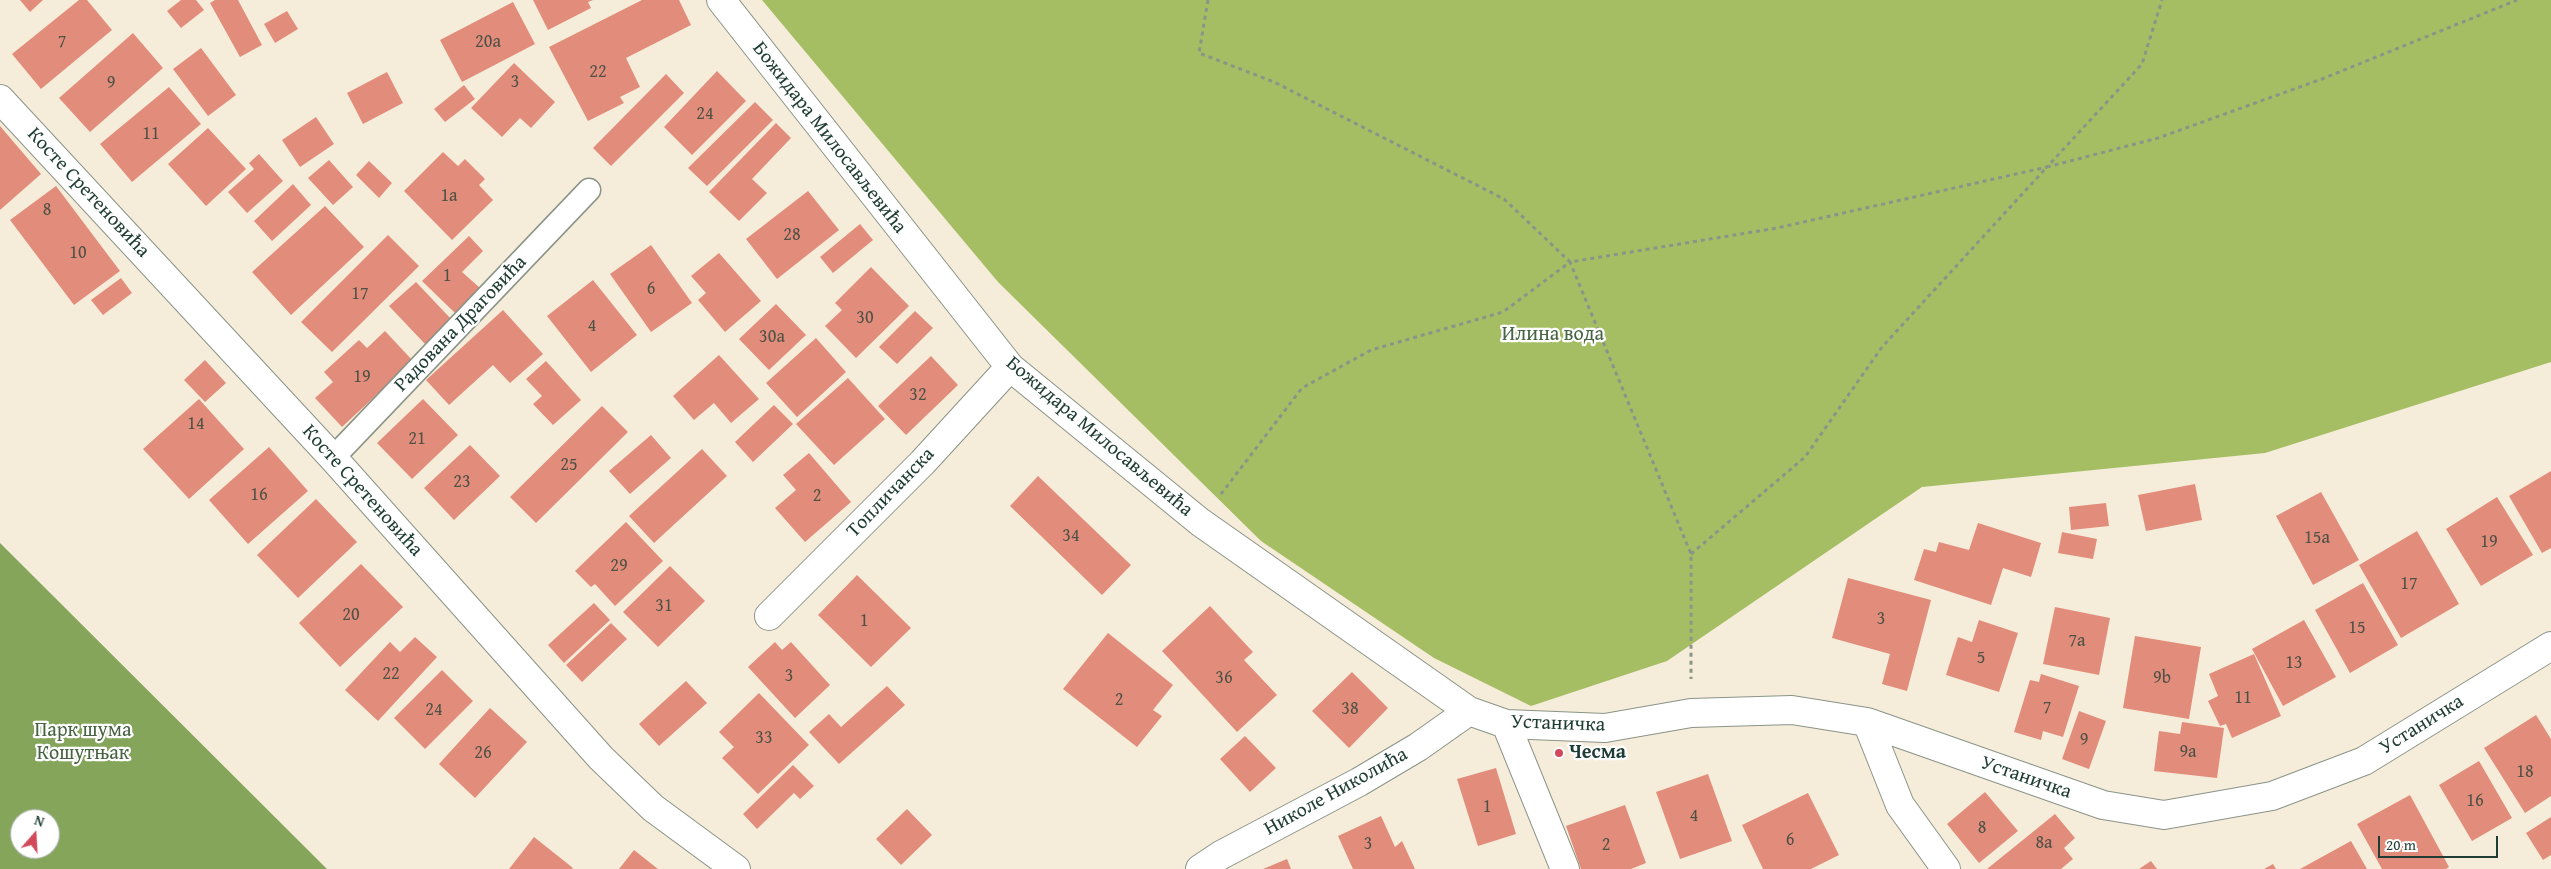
<!DOCTYPE html>
<meta charset="utf-8">
<style>
body{margin:0}
#map{position:relative;width:2551px;height:869px;overflow:hidden;background:#f6ecda;font-family:"Gentium Book Plus",serif}
canvas{display:block}
.north{position:absolute;left:10px;top:809px;width:50px;height:50px;box-sizing:border-box;background:#fff;border:1px solid #a5b1ae;border-radius:50%;rotate:19deg;font-size:14px;font-weight:700;line-height:20px;text-align:center;color:#1f3d34}
.north::after{content:'';display:block;margin:auto;width:18px;height:22px;background:#d1495b;clip-path:polygon(50% 0,100% 100%,50% 72%,0 100%)}
.scale{position:absolute;left:2378px;top:836px;width:120px;height:22px;box-sizing:border-box;border:2px solid #1f3d34;border-top:0;padding-left:6px;font-size:15px;line-height:18px;white-space:nowrap;color:#1f3d34;-webkit-text-stroke:4px #fff;paint-order:stroke}
</style>
<div id="map">
<canvas width="2551" height="869"></canvas>
<div class="north">N</div>
<div class="scale">20 m</div>
</div>
<script>
const context = document.querySelector('canvas').getContext('2d');
context.lineJoin = 'round';
function fillPath(path, color) { context.fillStyle = color; context.fill(path, 'evenodd'); }
const shape = rows => new Path2D(rows.map(r => 'M' + r).join(''));
function trace(path, color, width, dash) { context.strokeStyle = color; context.lineWidth = width; context.lineCap = dash ? 'butt' : 'round'; context.setLineDash(dash || []); context.stroke(path); }
function label(font, color, halo, rows, align = 'center') {
  context.font = font + ' "Gentium Book Plus",serif'; context.lineWidth = 4.5; context.setLineDash([]); context.textBaseline = 'middle'; context.strokeStyle = halo; context.fillStyle = color; for (const [text, x, y, turn = 0] of rows) {
    context.save(); context.translate(x, y); context.rotate((+turn || 0) * Math.PI / 180); context.textAlign = isNaN(turn) ? turn : align; if (halo) context.strokeText(text, 0, 0); context.fillText(text, 0, 0); context.restore();
  }
}
const green = shape([
 [762,0,2551,0,2551,362,2265,453,1922,487,1667,661,1531,706,1434,658,1261,541,998,282]
]);
const forest = shape([
 [0,543,327,869,0,869],
 [20,819,50,819,50,849,20,849]
]);
const building = shape([
 [20,0,43,0,30,12],
 [79,0,87,0,112,30,41,89,12,54],
 [181,0,196,0,204,10,181,28,167,11],
 [215,0,238,0,262,45,240,57,210,3],
 [533,0,593,0,588,2,591,8,548,30],
 [642,0,679,0,691,25,626,58,640,87,620,97,624,103,588,121,549,47],
 [513,2,535,44,462,82,440,40],
 [287,11,298,29,275,43,264,24],
 [133,33,163,68,90,132,59,98],
 [201,48,236,95,208,116,173,69],
 [514,63,555,102,531,128,520,118,502,137,471,108],
 [717,71,746,101,692,155,664,127],
 [387,72,403,103,363,124,347,93],
 [666,74,684,93,611,166,593,148],
 [464,85,475,99,445,122,434,109],
 [169,87,201,124,132,182,100,144],
 [755,102,773,120,707,186,688,168],
 [316,117,334,144,300,167,282,140],
 [776,123,791,138,752,179,767,193,739,221,709,192],
 [0,126,41,174,0,210],
 [208,128,246,169,206,206,168,164],
 [443,152,458,166,465,159,485,179,479,185,493,200,452,240,404,191],
 [259,154,283,181,247,213,228,192,254,169,249,163],
 [329,160,353,187,333,205,308,178],
 [369,161,392,183,379,198,356,175],
 [293,184,311,205,272,241,254,221],
 [56,186,120,271,74,305,10,220],
 [808,191,839,230,777,279,746,239],
 [325,206,364,247,291,315,252,272],
 [860,224,873,240,833,273,820,257],
 [388,235,419,266,332,352,301,322],
 [469,236,483,251,462,272,480,288,455,313,422,281],
 [651,245,692,303,651,332,610,274],
 [719,253,761,301,725,332,698,300,706,293,691,276],
 [871,267,909,306,856,358,825,326,842,310,835,303],
 [121,278,132,293,103,315,91,300],
 [593,280,637,335,591,372,547,316],
 [416,282,452,320,426,345,389,306],
 [776,304,806,335,769,370,739,339],
 [503,310,543,354,510,383,493,365,449,405,426,380],
 [915,311,933,328,897,364,879,347],
 [385,331,413,361,342,427,315,398,333,382,324,372,359,340,367,348],
 [816,338,846,372,797,417,766,383],
 [719,355,759,399,731,423,714,403,694,420,673,396],
 [931,356,958,385,906,435,878,406],
 [205,360,226,383,205,402,184,380],
 [546,361,581,400,553,425,533,404,542,396,526,379],
 [848,378,885,419,834,465,796,424],
 [199,399,244,449,189,499,143,449],
 [423,399,458,435,412,479,377,443],
 [774,405,793,424,753,462,735,442],
 [602,406,628,432,536,523,510,497],
 [651,435,671,458,630,494,609,471],
 [470,445,500,476,454,520,424,488],
 [269,447,308,491,248,544,209,500],
 [702,449,727,476,654,543,629,516],
 [809,453,851,502,805,542,775,508,796,490,783,475],
 [2551,471,2551,548,2542,553,2509,496],
 [1038,476,1131,565,1102,595,1010,506],
 [2195,484,2202,520,2146,531,2138,495],
 [2321,492,2359,560,2313,585,2276,516],
 [2497,497,2533,555,2481,586,2446,529],
 [316,499,357,542,298,598,257,555],
 [2106,503,2109,526,2071,530,2069,507],
 [626,522,663,561,615,606,595,584,591,587,575,571],
 [1978,523,2041,543,2031,577,2003,568,1991,605,1914,580,1924,549,1936,552,1939,542,1969,550],
 [2417,531,2459,604,2401,638,2359,565],
 [2062,532,2097,539,2093,559,2058,553],
 [361,564,403,607,340,667,299,623],
 [670,566,705,601,658,647,623,612],
 [857,575,911,628,871,667,818,615],
 [1848,578,1931,600,1907,691,1882,684,1890,654,1832,638],
 [2363,583,2398,645,2350,673,2315,610],
 [594,603,610,620,564,663,548,645],
 [1210,606,1253,652,1244,660,1277,695,1237,732,1162,651],
 [2055,607,2110,618,2099,675,2043,664],
 [1979,620,2018,633,1999,692,1946,675,1958,637,1972,642],
 [2304,620,2336,677,2283,706,2252,649],
 [611,623,627,639,582,682,566,665],
 [1108,633,1173,685,1153,710,1162,716,1137,747,1063,689],
 [2135,636,2201,647,2189,719,2123,708],
 [415,637,437,657,378,721,345,690,390,642,400,652],
 [775,642,782,650,791,642,830,685,795,718,748,667],
 [2254,654,2281,716,2232,738,2226,724,2220,726,2208,701,2218,696,2209,674],
 [442,670,473,701,425,749,394,718],
 [1352,672,1388,708,1349,748,1312,711],
 [2041,674,2079,686,2063,737,2043,731,2041,740,2014,732,2030,680,2039,682],
 [686,681,707,703,659,746,639,724],
 [887,686,905,705,839,764,809,732,829,714,841,727],
 [759,693,809,745,758,794,722,758,734,747,719,732],
 [490,708,527,742,475,798,439,764],
 [2079,711,2106,721,2089,769,2062,759],
 [2536,715,2551,739,2551,796,2525,813,2484,748],
 [2182,722,2224,728,2217,778,2154,771,2159,731,2180,734],
 [1245,736,1276,768,1250,792,1220,759],
 [2479,761,2512,818,2472,841,2439,785],
 [793,765,814,786,800,799,794,793,757,829,743,814],
 [1496,768,1516,834,1478,846,1457,779],
 [1708,774,1732,841,1680,859,1656,792],
 [1985,792,2018,831,1979,863,1947,824],
 [1808,793,1839,855,1811,869,1763,869,1742,825],
 [2410,795,2449,867,2446,869,2382,869,2357,824],
 [1625,805,1646,863,1631,869,1581,869,1566,826],
 [907,809,932,835,901,865,876,839],
 [2055,814,2075,838,2064,848,2073,859,2061,869,1987,869],
 [1381,816,1395,847,1402,841,1415,869,1353,869,1338,836],
 [2551,817,2551,855,2543,860,2526,833],
 [534,837,573,868,572,869,509,869],
 [2351,841,2367,869,2300,869],
 [634,850,658,869,619,869],
 [1287,859,1291,869,1263,869],
 [2151,861,2157,869,2139,869],
 [2273,864,2276,869,2264,869]
]);
const path = shape([
 [1208,0,1199,53,1274,82,1504,199,1570,262,1777,228,2047,167,2142,64,2162,0],
 [1221,494,1302,388,1371,350,1503,312,1570,262,1691,554,1691,679],
 [1691,554,1805,457,1882,347,2047,167,2158,138,2322,79,2517,0]
]);
const service = shape([
 [333,458,589,190]
]);
const minor = shape([
 [721,0,1010,367,1200,522,1469,711,1506,724,1605,728,1691,713,1792,710,1867,722,2103,805,2164,815,2272,796,2364,761,2551,646],
 [0,99,333,458,601,758,653,808,736,869],
 [769,616,923,462,1010,367],
 [1867,722,1900,805,1946,869],
 [1506,724,1565,869],
 [1200,869,1221,855,1359,782,1418,747,1469,711]
]);
const markers = [
 [1559,753,5,"#d1495b"]
];
const numberNames = [
 ["7",62,42],
 ["20a",488,42],
 ["22",598,72],
 ["3",515,82],
 ["9",111,83],
 ["24",705,114],
 ["11",151,134],
 ["1a",449,196],
 ["8",47,210],
 ["28",792,235],
 ["10",78,253],
 ["1",447,276],
 ["6",651,289],
 ["17",360,294],
 ["30",865,318],
 ["4",592,326],
 ["30a",772,337],
 ["19",362,377],
 ["32",918,395],
 ["14",196,424],
 ["21",417,439],
 ["25",569,465],
 ["23",462,482],
 ["16",259,495],
 ["2",817,496],
 ["34",1071,536],
 ["15a",2317,538],
 ["19",2489,542],
 ["29",619,566],
 ["17",2409,584],
 ["31",664,606],
 ["20",351,615],
 ["3",1881,619],
 ["1",864,621],
 ["15",2357,628],
 ["7a",2077,641],
 ["5",1981,658],
 ["13",2294,663],
 ["22",391,674],
 ["3",789,676],
 ["36",1224,678],
 ["9b",2162,678],
 ["11",2243,698],
 ["2",1119,700],
 ["7",2047,708],
 ["38",1350,709],
 ["24",434,710],
 ["33",764,738],
 ["9",2084,740],
 ["9a",2188,752],
 ["26",483,753],
 ["18",2525,772],
 ["16",2475,801],
 ["1",1487,807],
 ["4",1694,816],
 ["8",1982,828],
 ["6",1790,840],
 ["8a",2044,843],
 ["3",1368,844],
 ["2",1606,845]
];
const streetNames = [
 ["Божидара Милосављевића",829,138,52],
 ["Косте Сретеновића",88,193,47],
 ["Радована Драговића",461,324,-46],
 ["Божидара Милосављевића",1099,437,40],
 ["Косте Сретеновића",362,491,48],
 ["Топличанска",891,493,-46],
 ["Устаничка",1558,724,2],
 ["Устаничка",2422,725,-32],
 ["Устаничка",2026,778,19],
 ["Николе Николића",1336,792,-29]
];
const parkNames = [
 ["Илина вода",1553,335],
 ["Парк шума",83,731],
 ["Кошутњак",83,754]
];
const poiNames = [
 ["Чесма",1569,753]
];
fillPath(green, '#a5be64');
fillPath(forest, '#84a55a');
fillPath(building, '#e28d7b');
trace(service, '#8a9487', 25);
trace(minor, '#8a9487', 30);
trace(path, '#8a9487', 3, [4, 4]);
trace(service, '#fff', 22);
trace(minor, '#fff', 28);
for (const [x, y, r, color] of markers) { const dot = new Path2D(); dot.arc(x, y, r, 0, 2 * Math.PI); context.fillStyle = color; context.fill(dot); trace(dot, '#fff', 2); }
label('18px', '#505146', null, numberNames);
label('20px', '#1f3d34', '#fff', streetNames);
label('20px', '#476442', '#fff', parkNames);
label('bold 20px', '#1f3d34', '#fff', poiNames, 'left');
</script>
